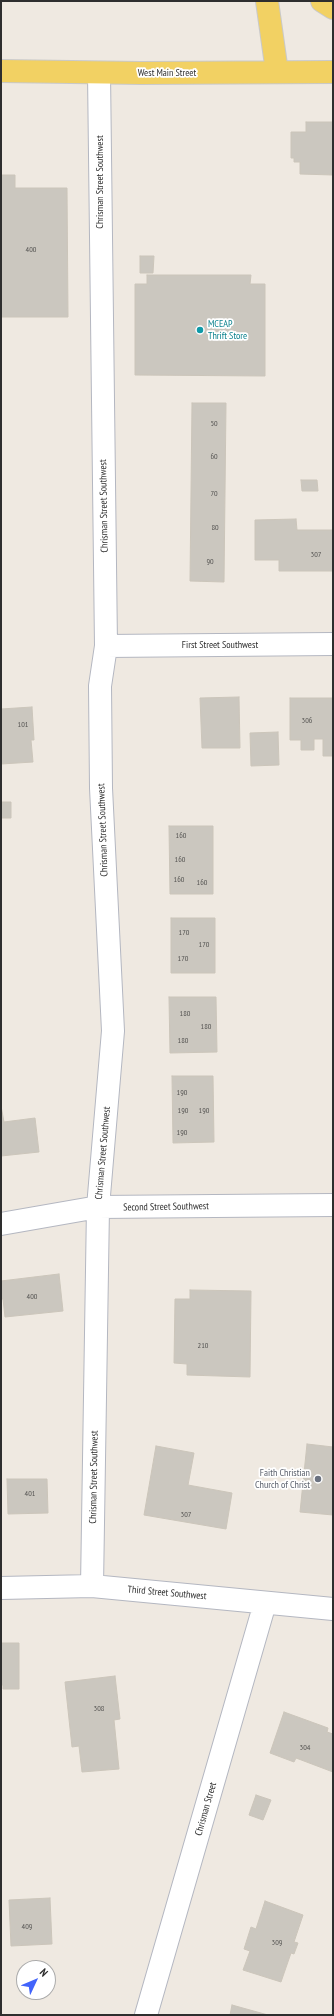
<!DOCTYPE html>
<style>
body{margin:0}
#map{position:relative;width:334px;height:2016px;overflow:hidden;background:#efe9e1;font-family:"PT Sans Narrow",sans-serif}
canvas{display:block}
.frame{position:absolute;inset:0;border:2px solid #2e2e2e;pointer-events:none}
.north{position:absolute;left:16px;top:1960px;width:40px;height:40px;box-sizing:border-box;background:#fff;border:1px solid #ababab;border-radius:50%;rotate:46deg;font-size:11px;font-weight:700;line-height:16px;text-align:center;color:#2e2e2e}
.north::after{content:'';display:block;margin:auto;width:14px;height:18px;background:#4264fb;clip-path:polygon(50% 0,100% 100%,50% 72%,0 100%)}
</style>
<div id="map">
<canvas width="334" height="2016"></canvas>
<div class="frame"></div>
<div class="north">N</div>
</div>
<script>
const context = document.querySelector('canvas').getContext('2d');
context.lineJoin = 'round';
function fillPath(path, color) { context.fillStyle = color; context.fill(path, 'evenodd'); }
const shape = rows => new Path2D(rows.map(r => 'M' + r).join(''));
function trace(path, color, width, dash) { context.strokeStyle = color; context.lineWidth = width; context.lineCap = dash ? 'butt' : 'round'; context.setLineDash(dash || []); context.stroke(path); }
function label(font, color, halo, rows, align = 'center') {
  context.font = font + ' "PT Sans Narrow",sans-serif'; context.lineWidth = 3.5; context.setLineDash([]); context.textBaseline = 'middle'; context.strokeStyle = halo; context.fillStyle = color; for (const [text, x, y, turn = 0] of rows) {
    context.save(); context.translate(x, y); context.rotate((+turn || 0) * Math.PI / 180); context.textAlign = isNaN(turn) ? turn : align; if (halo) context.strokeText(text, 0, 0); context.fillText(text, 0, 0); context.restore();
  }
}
const building = shape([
 [306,122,333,122,333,175,300,174,300,162,294,162,294,158,291,158,291,132,306,132,306,122],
 [1,175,15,175,15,188,67,188,68,317,1,317,1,175],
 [140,256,154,256,153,273,140,273,140,256],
 [147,275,251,275,250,284,265,284,265,376,135,375,135,284,147,284,147,275],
 [192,403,226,403,224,582,190,581,192,403],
 [301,480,317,480,318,491,302,491,301,480],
 [296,519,297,530,333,530,333,571,279,571,279,560,255,560,255,520,296,519],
 [239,697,240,748,202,748,200,698,239,697],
 [290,698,333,698,333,756,323,756,323,739,314,739,314,750,301,750,301,740,290,740,290,698],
 [32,707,34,740,31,740,33,762,1,764,1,709,32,707],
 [278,732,279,765,251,766,250,733,278,732],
 [1,802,11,802,11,818,1,818,1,802],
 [169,826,213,826,213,894,170,894,169,826],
 [171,918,215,918,215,973,171,973,171,918],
 [169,997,216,997,217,1052,170,1053,169,997],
 [172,1076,213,1076,214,1142,173,1143,172,1076],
 [1,1106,4,1122,35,1118,39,1152,1,1156,1,1106],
 [59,1274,63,1311,5,1317,3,1299,1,1299,1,1281,59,1274],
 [190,1290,251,1291,250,1377,187,1375,187,1364,174,1363,175,1299,190,1299,190,1290],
 [307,1444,333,1447,333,1515,300,1512,307,1444],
 [156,1446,194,1453,188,1485,232,1493,226,1529,144,1515,156,1446],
 [7,1479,47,1479,48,1513,8,1514,7,1479],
 [1,1643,19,1643,19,1689,3,1689,3,1685,1,1685,1,1643],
 [115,1676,120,1719,114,1720,119,1769,82,1772,79,1746,72,1747,65,1682,115,1676],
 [284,1712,328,1728,327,1732,333,1734,333,1772,296,1758,294,1762,270,1753,284,1712],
 [256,1795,271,1800,263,1820,249,1815,256,1795],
 [50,1898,52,1944,11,1946,9,1900,50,1898],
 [265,1901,303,1915,294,1942,298,1943,294,1954,291,1953,281,1982,243,1970,250,1951,244,1949,251,1927,256,1929,265,1901],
 [232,2005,268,2015,230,2015,232,2005]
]);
const minor = shape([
 [106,646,333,644],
 [1,1224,98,1207,333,1205],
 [92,1586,98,1207,113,1031,101,788,100,686,106,646,99,73],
 [1,1588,92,1586,333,1609],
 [146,2015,265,1603]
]);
const major = shape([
 [267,1,277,72],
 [322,1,333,8],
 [1,71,141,73,333,72]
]);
const markers = [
 [200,330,4,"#0f9aa8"],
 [318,1479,4,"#6b7280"]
];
const numberNames = [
 ["400",31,250],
 ["50",214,424],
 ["60",214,457],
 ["70",214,494],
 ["80",215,528],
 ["307",316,555],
 ["90",210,562],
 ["306",307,721],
 ["101",23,725],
 ["160",181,836],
 ["160",180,860],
 ["160",179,880],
 ["160",202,883],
 ["170",184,933],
 ["170",204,945],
 ["170",183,959],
 ["180",185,1014],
 ["180",206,1027],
 ["180",183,1041],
 ["190",182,1093],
 ["190",183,1111],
 ["190",204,1111],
 ["190",182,1133],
 ["400",32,1297],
 ["210",203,1346],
 ["401",30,1494],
 ["307",186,1515],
 ["308",99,1709],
 ["304",305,1748],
 ["409",27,1927],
 ["309",277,1943]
];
const streetNames = [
 ["West Main Street",167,73],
 ["Chrisman Street Southwest",100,182,-90],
 ["Chrisman Street Southwest",104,506,-91],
 ["First Street Southwest",220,645],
 ["Chrisman Street Southwest",103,830,-92],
 ["Chrisman Street Southwest",103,1153,-85],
 ["Second Street Southwest",166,1207,-1],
 ["Chrisman Street Southwest",94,1477,-89],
 ["Third Street Southwest",167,1593,5],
 ["Chrisman Street",206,1809,-74]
];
const cultureNames = [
 ["MCEAP",208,324],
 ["Thrift Store",208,336]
];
const worshipNames = [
 ["Faith Christian",310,1473],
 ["Church of Christ",310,1485]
];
fillPath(building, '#cbc7bf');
trace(building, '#cbc5ba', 1);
trace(minor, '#b4b7c1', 24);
trace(major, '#c9c9c9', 24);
trace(minor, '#fff', 22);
trace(major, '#f2d163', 22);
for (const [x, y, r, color] of markers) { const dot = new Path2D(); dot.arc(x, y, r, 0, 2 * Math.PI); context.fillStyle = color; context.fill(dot); trace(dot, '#fff', 1.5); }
label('8px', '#555452', null, numberNames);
label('10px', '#2e2e2e', '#fff', streetNames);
label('10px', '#0d838f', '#fff', cultureNames, 'left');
label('10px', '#5b616d', '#fff', worshipNames, 'right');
</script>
